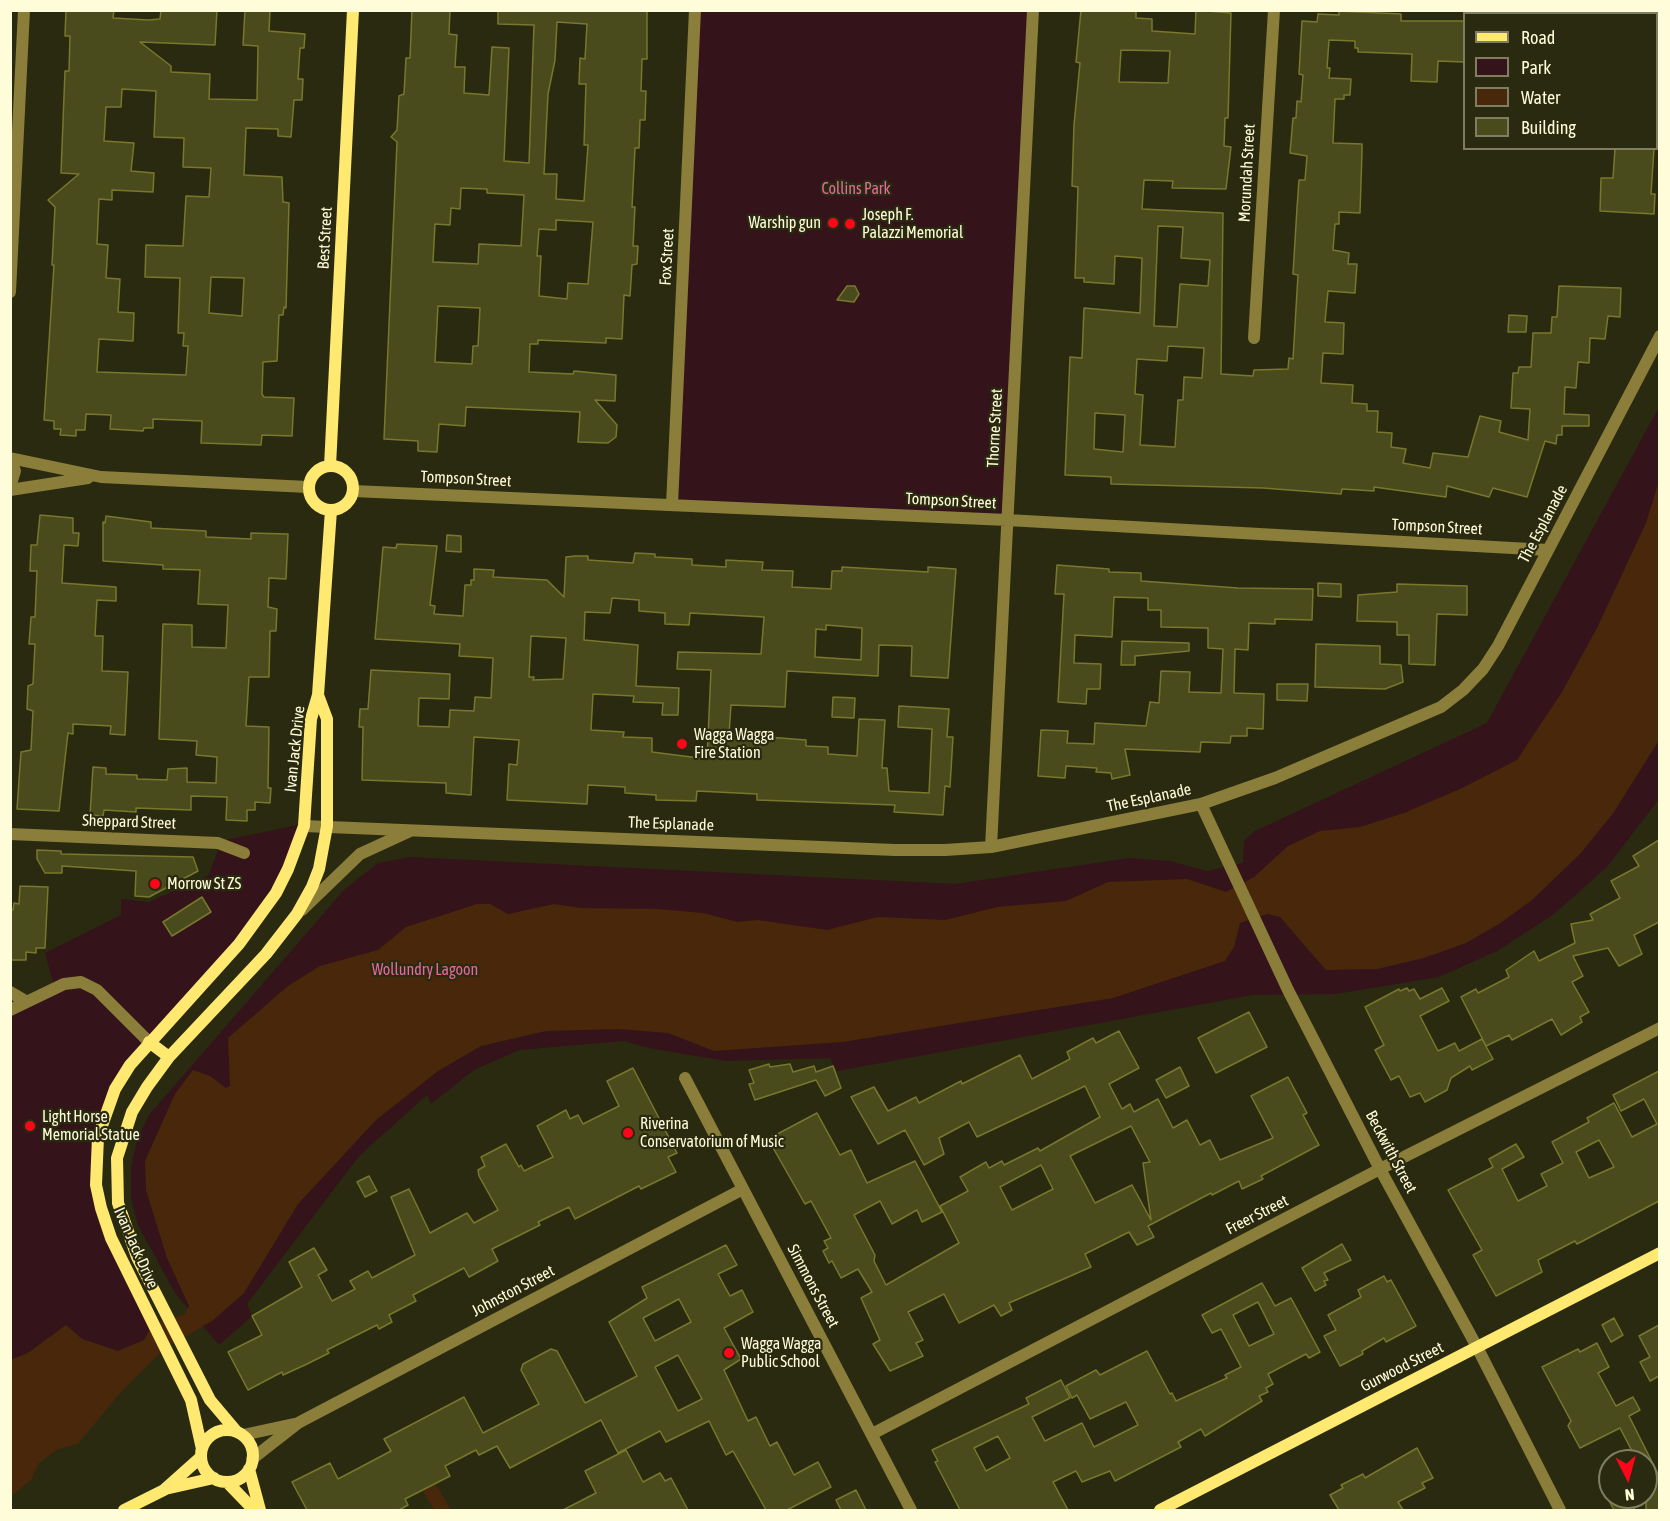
<!DOCTYPE html>
<style>
body{margin:0}
#map{position:relative;width:1670px;height:1521px;overflow:hidden;background:#2a2a10;font-family:"Asap Condensed",sans-serif}
canvas{display:block}
.frame{position:absolute;inset:0;border:12px solid #fffcd9;pointer-events:none}
.legend{position:absolute;left:1463px;top:12px;width:195px;height:138px;box-sizing:border-box;background:#2a2a10;border:2px solid #7f7e60;margin:0;padding:8px 10px;list-style:none;font-size:18px;color:#fffcd9}
.legend li{display:flex;align-items:center;gap:12px;height:30px}
.legend b{width:30px;border:2px solid #7f7e60}
.north{position:absolute;left:1598px;top:1449px;width:60px;height:60px;box-sizing:border-box;background:#2a2a10;border:2px solid #7f7e60;border-radius:50%;rotate:174deg;font-size:16px;font-weight:700;line-height:24px;text-align:center;color:#fffcd9}
.north::after{content:'';display:block;margin:auto;width:21px;height:27px;background:#ff0519;clip-path:polygon(50% 0,100% 100%,50% 72%,0 100%)}
</style>
<div id="map">
<canvas width="1670" height="1521"></canvas>
<div class="frame"></div>
<ul class="legend">
<li><b style="height:8px;background:#ffe970"></b>Road</li>
<li><b style="height:16px;background:#34131a"></b>Park</li>
<li><b style="height:16px;background:#49270a"></b>Water</li>
<li><b style="height:16px;background:#4a4b1c"></b>Building</li>
</ul>
<div class="north">N</div>
</div>
<script>
const context = document.querySelector('canvas').getContext('2d');
context.lineJoin = 'round';
function fillPath(path, color) { context.fillStyle = color; context.fill(path, 'evenodd'); }
const shape = rows => new Path2D(rows.map(r => 'M' + r).join(''));
function trace(path, color, width, dash) { context.strokeStyle = color; context.lineWidth = width; context.lineCap = dash ? 'butt' : 'round'; context.setLineDash(dash || []); context.stroke(path); }
function label(font, color, halo, rows, align = 'center') {
  context.font = font + ' "Asap Condensed",sans-serif'; context.lineWidth = 4.5; context.setLineDash([]); context.textBaseline = 'middle'; context.strokeStyle = halo; context.fillStyle = color; for (const [text, x, y, turn = 0] of rows) {
    context.save(); context.translate(x, y); context.rotate((+turn || 0) * Math.PI / 180); context.textAlign = isNaN(turn) ? turn : align; if (halo) context.strokeText(text, 0, 0); context.fillText(text, 0, 0); context.restore();
  }
}
const green = shape([
 [695,11,1033,11,1007,520,672,505],
 [1659,407,1659,799,1607,867,1554,914,1497,951,1439,977,1336,994,1253,995,837,1071,830,1058,726,1061,648,1048,624,1041,519,1050,474,1070,431,1104,427,1095,359,1156,247,1304,252,1316,219,1345,175,1293,138,1225,131,1198,131,1167,137,1140,149,1115,344,890,378,863,411,857,955,884,1129,858,1170,861,1207,871,1243,863,1244,841,1253,832,1487,723],
 [302,824,286,868,237,942,149,1038,100,989,54,986,45,953,121,915,121,899,149,902,209,875,221,841],
 [81,982,149,1042,105,1113,101,1209,153,1324,144,1340,118,1351,82,1339,66,1325,28,1353,11,1360,11,1010]
]);
const water = shape([
 [1659,481,1659,740,1614,812,1581,853,1532,900,1499,924,1466,943,1424,958,1377,969,1326,970,1280,917,1267,914,1240,923,1234,947,1225,961,1113,998,843,1042,714,1051,668,1033,618,1029,546,1031,481,1046,438,1071,376,1120,298,1204,244,1293,212,1321,165,1348,120,1393,78,1444,58,1449,39,1463,31,1480,11,1496,10,1360,28,1353,66,1325,82,1339,118,1351,144,1340,153,1324,185,1314,189,1306,167,1258,146,1190,145,1161,175,1094,193,1070,210,1076,226,1088,230,1086,228,1038,288,986,320,966,378,950,406,927,477,904,490,904,508,914,554,904,581,908,658,909,703,913,737,922,758,920,827,930,878,917,945,920,997,907,1066,901,1108,882,1187,879,1226,892,1254,877,1288,846,1320,831,1360,827,1404,813,1462,788,1517,760,1562,692,1598,626,1646,523],
 [436,1484,451,1510,434,1510,423,1491]
]);
const building = shape([
 [66,10,114,10,113,18,148,20,160,19,161,10,217,10,215,45,140,42,171,66,171,72,210,74,209,99,257,100,258,46,243,45,245,10,270,10,269,31,305,34,304,48,300,48,298,79,303,79,302,100,294,100,291,137,278,136,278,129,246,128,244,175,282,177,283,202,289,203,286,308,284,307,283,315,279,315,277,361,263,362,262,394,264,397,294,398,292,436,262,435,261,445,201,443,202,421,153,419,153,428,144,428,143,431,110,429,111,415,86,414,85,430,76,430,76,436,60,435,61,429,54,429,54,421,44,420,54,265,52,265,55,207,48,200,79,174,61,173,65,71,69,71,70,36,65,36,66,10],
 [122,89,156,91,154,137,184,138,183,167,211,168,209,197,186,196,183,246,146,245,145,277,180,278,178,333,184,333,183,346,188,346,186,375,97,372,99,339,133,341,134,313,118,312,120,279,106,278,108,245,97,244,99,199,112,200,112,190,153,192,154,173,131,171,134,143,104,141,106,107,121,107,122,89],
 [211,277,244,278,242,316,209,313,211,277],
 [412,10,450,10,449,34,457,35,455,67,465,67,464,93,489,95,492,47,509,48,504,161,529,163,534,25,498,24,498,10,647,10,647,59,642,59,641,91,646,91,645,120,640,120,639,148,635,148,632,207,635,207,633,246,638,246,637,264,632,265,630,296,624,295,622,339,606,338,606,343,538,340,538,344,530,344,529,372,573,374,574,371,616,375,615,401,595,400,617,425,616,437,608,443,578,442,580,412,466,407,465,426,439,424,437,452,418,451,418,441,384,439,397,142,391,137,397,130,399,96,404,94,406,58,410,58,412,10],
 [557,22,587,24,585,59,580,58,579,84,586,84,584,145,588,145,584,201,556,199,557,174,544,174,548,94,555,60,557,22],
 [461,188,487,189,487,193,524,195,521,246,479,244,478,264,433,262,435,224,450,225,451,208,460,209,461,188],
 [556,220,593,222,588,284,568,283,567,299,539,296,541,256,537,256,539,229,556,230,556,220],
 [438,306,480,308,478,346,473,346,472,364,435,362,438,306],
 [1081,10,1136,10,1136,18,1152,19,1152,31,1195,34,1196,10,1231,13,1228,118,1225,118,1224,146,1231,147,1226,189,1172,188,1173,181,1144,180,1142,209,1223,213,1221,374,1253,376,1254,370,1288,369,1289,358,1293,359,1298,275,1293,274,1297,208,1299,180,1305,180,1307,156,1290,153,1293,118,1296,118,1297,101,1301,102,1303,75,1299,74,1302,21,1317,22,1318,14,1339,15,1339,11,1401,14,1401,21,1464,21,1464,62,1438,61,1437,82,1411,81,1412,54,1358,52,1358,48,1355,48,1355,41,1329,40,1327,68,1330,68,1329,78,1351,79,1350,95,1344,95,1344,99,1335,99,1333,143,1362,144,1362,152,1360,213,1339,212,1339,224,1335,224,1333,250,1349,253,1348,264,1357,264,1355,293,1328,291,1325,322,1344,323,1343,354,1323,353,1321,383,1353,385,1352,403,1367,404,1367,411,1378,411,1377,432,1392,433,1391,447,1406,449,1403,463,1430,468,1433,453,1468,457,1480,416,1501,421,1499,432,1528,440,1530,409,1511,408,1513,373,1518,373,1519,367,1531,367,1533,333,1551,333,1552,317,1557,317,1559,286,1621,288,1620,317,1608,316,1605,339,1590,338,1589,363,1578,362,1576,388,1565,387,1564,414,1589,415,1589,426,1562,426,1562,435,1557,435,1556,444,1545,441,1527,497,1493,488,1489,497,1447,486,1446,497,1374,487,1374,491,1342,489,1341,494,1263,488,1111,484,1111,477,1065,475,1070,357,1082,358,1084,308,1140,313,1142,258,1115,256,1114,284,1084,282,1084,278,1075,278,1078,187,1072,186,1074,125,1080,63,1076,62,1081,10],
 [1121,50,1170,51,1168,83,1119,82,1121,50],
 [1158,226,1183,227,1181,258,1210,260,1208,286,1180,284,1177,327,1154,326,1158,226],
 [1168,346,1204,348,1202,378,1184,377,1183,400,1178,400,1175,447,1140,445,1143,395,1135,394,1137,359,1167,361,1168,346],
 [1095,413,1125,415,1123,452,1094,449,1095,413],
 [1615,148,1654,148,1651,194,1655,194,1654,214,1600,211,1601,178,1613,178,1615,148],
 [847,286,855,286,859,294,854,302,837,300,847,286],
 [1509,315,1527,316,1526,332,1508,332,1509,315],
 [40,515,73,518,73,533,79,533,78,546,64,545,62,583,116,587,116,601,97,600,95,636,103,636,102,671,128,672,125,735,110,734,111,726,73,724,73,734,68,733,59,811,17,809,21,752,31,750,33,711,27,709,28,686,33,684,35,644,29,644,31,617,35,617,37,571,30,571,31,545,37,545,40,515],
 [106,516,151,522,151,528,206,531,206,537,251,539,251,533,288,534,286,579,269,578,268,607,277,609,276,631,270,631,269,677,249,677,246,726,269,727,268,788,271,788,270,803,255,802,255,810,247,810,247,821,226,820,227,797,191,796,191,810,136,808,136,812,104,810,103,816,90,815,93,767,106,768,106,774,137,775,137,779,167,780,168,769,187,768,187,782,216,783,217,757,196,755,197,741,159,739,163,624,192,625,192,647,226,648,228,605,198,604,200,570,163,569,163,565,103,561,103,522,105,523,106,516],
 [447,535,461,536,461,552,446,551,447,535],
 [397,544,437,546,430,605,435,606,434,614,463,616,465,585,471,585,471,580,474,580,474,569,494,570,493,577,547,580,564,597,566,557,575,556,588,556,588,560,633,563,635,553,655,554,655,557,692,559,692,565,726,567,726,560,763,562,762,570,793,571,792,587,831,589,832,571,842,571,842,567,928,572,928,567,956,569,948,678,911,676,912,646,879,645,878,676,787,671,785,707,731,705,729,734,806,740,806,746,828,747,828,754,857,756,859,719,885,720,882,768,887,768,889,791,929,793,932,729,898,727,899,706,949,709,947,737,953,737,950,787,945,786,943,815,894,812,895,805,757,800,757,794,697,791,696,801,656,800,656,795,625,793,625,787,588,785,587,804,507,800,509,764,517,765,519,740,474,737,471,795,446,793,446,783,362,780,363,727,359,727,360,709,368,709,371,670,450,674,449,699,419,698,418,726,449,727,450,710,474,711,475,697,491,698,493,658,459,656,460,644,375,639,383,547,396,548,397,544],
 [612,598,639,600,639,611,665,613,665,624,689,625,690,613,764,617,761,654,678,652,677,669,711,670,707,759,652,752,652,738,623,737,624,732,591,730,593,694,634,696,633,702,663,703,662,715,678,715,679,688,636,686,638,645,584,640,585,612,610,613,612,598],
 [826,625,862,628,861,660,815,657,816,629,826,630,826,625],
 [531,636,566,638,563,679,533,680,534,677,529,677,531,636],
 [1057,565,1109,569,1109,572,1141,573,1141,581,1238,588,1313,589,1312,620,1275,619,1275,624,1249,623,1248,650,1235,649,1234,693,1264,694,1263,729,1247,728,1247,736,1231,736,1230,743,1201,742,1200,752,1125,749,1130,775,1112,779,1111,773,1096,772,1097,768,1066,766,1065,778,1038,776,1041,730,1068,731,1067,743,1094,744,1095,723,1146,726,1150,702,1159,703,1161,671,1190,672,1189,692,1221,693,1223,649,1208,648,1208,628,1161,627,1161,610,1148,610,1148,598,1114,597,1112,637,1075,635,1074,663,1101,664,1100,689,1087,689,1086,704,1058,702,1064,594,1055,594,1057,565],
 [1318,583,1341,584,1341,597,1318,596,1318,583],
 [1397,584,1467,586,1467,615,1437,614,1435,665,1409,664,1409,635,1397,635,1397,622,1357,621,1358,595,1397,592,1397,584],
 [1122,641,1189,643,1189,651,1135,656,1135,665,1121,665,1122,641],
 [1316,644,1380,646,1380,664,1401,665,1403,682,1385,689,1315,687,1316,644],
 [1277,684,1308,684,1307,701,1277,700,1277,684],
 [833,697,855,698,854,718,832,717,833,697],
 [1659,840,1659,922,1634,935,1642,954,1619,966,1608,948,1573,956,1583,976,1572,982,1589,1012,1580,1017,1582,1022,1561,1035,1552,1019,1512,1040,1509,1035,1486,1046,1461,997,1476,989,1478,993,1509,977,1506,970,1534,951,1539,961,1575,943,1571,924,1593,920,1590,914,1620,898,1611,881,1639,866,1633,856,1659,840],
 [37,850,61,851,61,854,193,857,198,871,149,897,135,896,136,871,62,866,62,873,45,873,37,859,37,850],
 [20,886,48,887,45,948,36,948,36,953,26,952,26,960,10,960,10,910,13,910,14,903,19,904,20,886],
 [202,897,211,912,172,936,163,922,202,897],
 [1407,988,1409,991,1414,989,1420,999,1442,988,1449,1001,1420,1016,1438,1051,1455,1043,1459,1051,1482,1039,1493,1059,1472,1070,1470,1066,1451,1078,1447,1090,1425,1102,1420,1093,1410,1097,1399,1076,1391,1080,1375,1050,1384,1045,1365,1007,1399,989,1400,991,1407,988],
 [1249,1012,1267,1047,1216,1073,1198,1038,1249,1012],
 [1119,1031,1139,1068,1109,1084,1122,1109,1130,1104,1134,1112,1158,1099,1173,1128,1187,1120,1200,1145,1210,1140,1220,1160,1273,1138,1251,1096,1288,1077,1307,1113,1303,1115,1319,1145,1261,1176,1263,1179,1242,1189,1239,1181,1212,1195,1211,1193,1148,1226,1154,1237,1137,1245,1129,1232,1085,1254,1091,1267,1009,1303,1012,1310,1001,1316,994,1305,959,1323,944,1294,908,1312,923,1340,916,1343,923,1356,890,1371,873,1344,880,1340,861,1298,872,1292,858,1269,841,1278,832,1261,829,1263,823,1251,828,1248,824,1241,831,1238,811,1201,805,1204,768,1139,817,1113,840,1155,851,1150,867,1183,915,1161,942,1212,922,1222,917,1210,892,1224,880,1201,854,1215,875,1255,874,1261,886,1285,959,1243,940,1206,968,1191,960,1177,986,1162,989,1168,1002,1161,1004,1165,1038,1148,1040,1151,1100,1117,1085,1086,977,1137,969,1122,939,1138,944,1154,924,1165,905,1130,878,1144,851,1097,874,1087,888,1111,916,1097,919,1103,961,1081,962,1084,1020,1055,1032,1079,1070,1059,1067,1052,1093,1038,1096,1043,1119,1031],
 [1131,1126,1150,1162,1143,1163,1151,1220,1132,1185,1095,1203,1070,1156,1131,1126],
 [1041,1165,1053,1189,1012,1210,1000,1187,1041,1165],
 [769,1064,770,1067,790,1064,793,1072,814,1066,816,1072,833,1066,841,1088,825,1096,816,1080,755,1100,749,1084,754,1083,749,1070,769,1064],
 [1180,1067,1189,1086,1166,1098,1156,1080,1180,1067],
 [633,1068,677,1153,668,1157,676,1172,641,1189,639,1186,575,1219,569,1207,538,1222,540,1225,492,1249,498,1261,469,1277,464,1268,413,1295,416,1301,389,1315,392,1322,379,1329,377,1325,327,1350,329,1353,307,1364,283,1375,282,1372,248,1390,228,1352,262,1335,252,1316,302,1287,289,1262,314,1248,327,1270,318,1275,332,1301,355,1289,350,1281,368,1271,372,1278,415,1255,391,1197,409,1189,430,1233,467,1213,474,1223,498,1210,479,1176,478,1170,485,1166,481,1157,506,1144,519,1167,521,1165,524,1171,553,1157,537,1126,566,1110,570,1119,578,1115,583,1124,619,1106,607,1081,633,1068],
 [1659,1071,1659,1201,1577,1244,1575,1241,1538,1260,1542,1272,1496,1296,1473,1255,1482,1250,1448,1190,1493,1167,1489,1159,1516,1144,1524,1157,1502,1169,1518,1201,1547,1186,1541,1174,1563,1163,1552,1142,1589,1122,1587,1118,1614,1103,1632,1137,1657,1124,1644,1099,1621,1111,1613,1095,1659,1071],
 [1599,1140,1614,1167,1589,1178,1576,1152,1599,1140],
 [369,1176,377,1191,365,1197,357,1182,369,1176],
 [1342,1244,1351,1260,1324,1273,1328,1280,1324,1281,1326,1285,1315,1291,1302,1268,1342,1244],
 [726,1245,737,1265,718,1274,730,1296,742,1290,753,1312,724,1328,741,1359,724,1370,748,1421,756,1417,770,1446,777,1442,794,1475,818,1462,831,1487,787,1510,766,1510,733,1451,726,1455,709,1421,666,1442,660,1431,618,1453,601,1420,510,1468,497,1446,479,1455,476,1450,445,1466,450,1476,405,1499,408,1505,399,1510,307,1510,292,1482,330,1463,338,1479,391,1451,384,1439,464,1397,483,1433,539,1404,521,1370,523,1364,551,1349,557,1351,585,1403,637,1376,609,1322,647,1298,642,1287,726,1245],
 [679,1299,691,1322,655,1341,643,1318,679,1299],
 [678,1355,702,1399,678,1411,655,1367,678,1355],
 [1384,1276,1387,1282,1391,1280,1416,1326,1386,1342,1384,1338,1362,1351,1363,1354,1340,1366,1324,1336,1336,1330,1328,1315,1361,1297,1358,1290,1384,1276],
 [1262,1283,1275,1306,1291,1298,1320,1352,1309,1358,1306,1354,1268,1374,1273,1384,1266,1388,1268,1392,1259,1396,1262,1401,1205,1436,1201,1429,1178,1442,1181,1447,1115,1481,1110,1471,1082,1482,1076,1471,1053,1482,1068,1510,960,1510,935,1462,938,1461,932,1450,1029,1404,1026,1398,1061,1380,1070,1398,1032,1417,1045,1441,1082,1423,1094,1447,1138,1425,1126,1402,1090,1419,1077,1395,1072,1398,1066,1386,1096,1370,1100,1375,1147,1351,1170,1394,1172,1393,1176,1401,1227,1378,1225,1375,1241,1367,1221,1329,1212,1333,1202,1315,1262,1283],
 [1258,1302,1274,1334,1249,1346,1233,1315,1258,1302],
 [998,1436,1010,1458,986,1471,974,1448,998,1436],
 [1614,1318,1623,1335,1611,1342,1602,1325,1614,1318],
 [1659,1325,1659,1376,1650,1381,1640,1362,1650,1357,1639,1336,1659,1325],
 [1597,1343,1609,1367,1598,1373,1616,1406,1633,1397,1640,1410,1629,1416,1659,1476,1659,1510,1646,1510,1646,1461,1611,1461,1632,1451,1620,1428,1580,1448,1568,1426,1571,1421,1542,1367,1578,1349,1580,1352,1597,1343],
 [1417,1448,1433,1478,1422,1483,1425,1488,1398,1502,1403,1510,1339,1510,1330,1495,1343,1488,1341,1485,1363,1474,1365,1478,1417,1448],
 [626,1450,643,1482,660,1473,665,1481,671,1478,688,1510,563,1510,596,1493,585,1471,626,1450],
 [856,1490,866,1510,841,1510,836,1500,856,1490],
 [1607,1497,1627,1497,1635,1510,1614,1510,1607,1497]
]);
const street = shape([
 [10,292,24,10],
 [1254,338,1274,10],
 [10,458,101,477,308,487],
 [10,458,15,471,10,487],
 [10,490,88,478],
 [353,491,1007,520,1548,550],
 [672,505,695,10],
 [1201,804,1288,990,1380,1169,1477,1347,1560,1510],
 [304,826,895,850,945,850,991,847,1201,804,1275,778,1441,707,1463,690,1483,669,1498,646,1660,336],
 [10,834,218,843,244,853],
 [991,847,1033,10],
 [302,910,360,854,410,831],
 [10,992,27,1002],
 [10,1010,64,984,81,982,97,990,149,1042],
 [685,1078,911,1510],
 [872,1434,1380,1169,1660,1028],
 [243,1435,294,1424],
 [252,1459,298,1423,743,1189]
]);
const secondary = shape([
 '309 488a22 22 0 1 1 44 0a22 22 0 1 1-44 0Z',
 [330,466,353,10],
 [149,1042,169,1057],
 '201 1456a26 26 0 1 1 52 0a26 26 0 1 1-52 0Z',
 [237,1432,210,1400,137,1257,118,1203,117,1158,132,1112,147,1087,169,1057,266,954,297,914,312,887,319,869,327,826,327,719,318,695],
 [202,1449,191,1400,111,1238,101,1208,96,1185,98,1137,115,1089,130,1065,239,944,276,893,288,869,304,826,311,719,318,695,331,510],
 [249,1469,260,1510],
 [227,1482,254,1510],
 [165,1489,214,1478],
 [124,1510,164,1490,201,1457],
 [1160,1510,1660,1253]
]);
const markers = [
 [833,223,6,"#ff0519"],
 [850,224,6,"#ff0519"],
 [682,744,6,"#ff0519"],
 [155,884,6,"#ff0519"],
 [30,1126,6,"#ff0519"],
 [628,1133,6,"#ff0519"],
 [729,1353,6,"#ff0519"]
];
const streetNames = [
 ["Morundah Street",1247,173,-87],
 ["Best Street",325,238,-87],
 ["Fox Street",667,257,-87],
 ["Thorne Street",995,428,-87],
 ["Tompson Street",466,479,3],
 ["Tompson Street",951,501,3],
 ["The Esplanade",1543,524,-62],
 ["Tompson Street",1437,527,3],
 ["Ivan Jack Drive",295,749,-84],
 ["The Esplanade",1149,798,-12],
 ["Sheppard Street",129,822,2],
 ["The Esplanade",671,824,2],
 ["Beckwith Street",1391,1152,62],
 ["Freer Street",1257,1215,-27],
 ["Ivan Jack Drive",136,1248,66],
 ["Simmons Street",813,1286,62],
 ["Johnston Street",513,1291,-28],
 ["Gurwood Street",1402,1367,-27]
];
const parkNames = [
 ["Collins Park",856,189],
 ["Wollundry Lagoon",425,970]
];
const poiNames = [
 ["Joseph F.",862,215],
 ["Palazzi Memorial",862,233],
 ["Warship gun",821,223,"right"],
 ["Wagga Wagga",694,735],
 ["Fire Station",694,753],
 ["Morrow St ZS",167,884],
 ["Light Horse",42,1117],
 ["Memorial Statue",42,1135],
 ["Riverina",640,1124],
 ["Conservatorium of Music",640,1142],
 ["Wagga Wagga",741,1344],
 ["Public School",741,1362]
];
fillPath(green, '#34131a');
fillPath(water, '#49270a');
fillPath(building, '#4a4b1c');
trace(building, '#77782d', 1.5);
trace(street, '#8a7e3a', 12);
trace(secondary, '#ffe970', 12);
for (const [x, y, r, color] of markers) { const dot = new Path2D(); dot.arc(x, y, r, 0, 2 * Math.PI); context.fillStyle = color; context.fill(dot); trace(dot, '#2a2a10', 2); }
label('16px', '#fffcd9', '#2a2a10', streetNames);
label('16px', '#e4699e', '#2a2a10', parkNames);
label('16px', '#fffcd9', '#2a2a10', poiNames, 'left');
</script>
